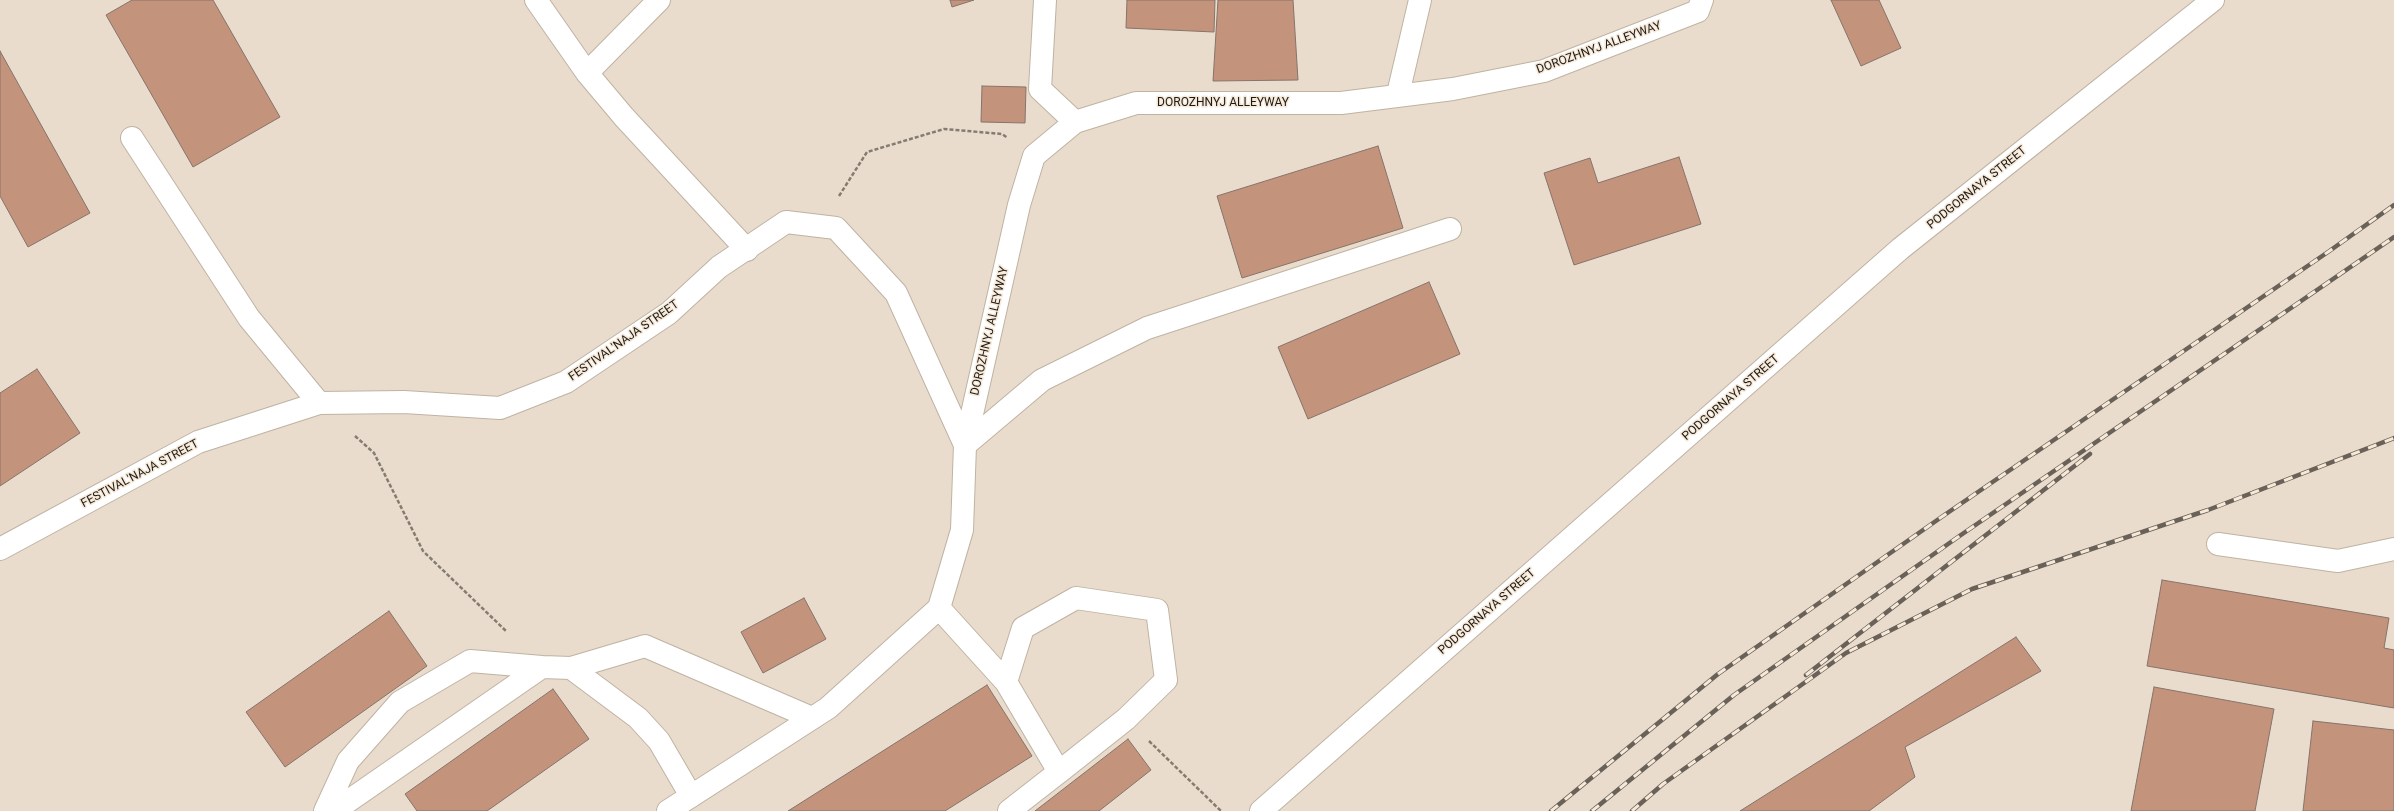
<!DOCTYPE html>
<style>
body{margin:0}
canvas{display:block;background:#e9dccc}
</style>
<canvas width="2394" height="811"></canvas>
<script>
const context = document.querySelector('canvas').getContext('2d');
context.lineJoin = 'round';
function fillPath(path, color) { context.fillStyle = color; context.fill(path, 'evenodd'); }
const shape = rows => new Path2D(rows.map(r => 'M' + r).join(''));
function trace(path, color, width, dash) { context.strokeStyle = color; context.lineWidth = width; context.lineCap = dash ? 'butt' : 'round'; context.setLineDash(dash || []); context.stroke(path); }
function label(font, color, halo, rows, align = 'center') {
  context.font = font + ' Roboto,sans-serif'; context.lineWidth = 3; context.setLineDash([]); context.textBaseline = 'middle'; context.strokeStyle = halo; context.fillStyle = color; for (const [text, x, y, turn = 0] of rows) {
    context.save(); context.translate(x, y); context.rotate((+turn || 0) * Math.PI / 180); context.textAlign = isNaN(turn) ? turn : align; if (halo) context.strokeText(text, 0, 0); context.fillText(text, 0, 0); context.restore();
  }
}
const building = shape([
 [132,0,213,0,280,117,193,167,106,15,132,0],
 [950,0,974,0,952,7,950,0],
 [1127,0,1215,0,1214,32,1126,28,1127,0],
 [1218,0,1293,0,1298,80,1213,81,1218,0],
 [1831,0,1879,0,1901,48,1861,66,1831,0],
 [0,51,90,213,28,247,0,196,0,51],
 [982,86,1026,87,1025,123,981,122,982,86],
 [1378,146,1403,228,1242,278,1217,196,1378,146],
 [1679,157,1701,224,1574,265,1544,173,1590,158,1598,183,1679,157],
 [1429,282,1460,354,1308,419,1278,347,1429,282],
 [37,369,80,433,0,486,0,393,37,369],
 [2162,580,2389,618,2384,648,2394,650,2394,708,2147,666,2162,580],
 [804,598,826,639,763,673,741,632,804,598],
 [389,611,427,666,285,767,246,712,389,611],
 [2016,637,2041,671,1905,747,1915,777,1869,811,1740,811,2016,637],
 [987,685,1032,756,945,811,788,811,987,685],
 [2154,687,2274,709,2255,811,2131,811,2154,687],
 [553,689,589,739,487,811,417,811,405,794,553,689],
 [2313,721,2394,730,2394,811,2303,811,2313,721],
 [1128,739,1151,770,1099,811,1035,811,1128,739]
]);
const path = shape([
 [839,196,867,152,944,129,1002,134,1008,138],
 [355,436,374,453,423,551,506,631],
 [1149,741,1221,811]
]);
const service = shape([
 [536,0,587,73,624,117,747,250],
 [1045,0,1040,89,1075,122],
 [587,73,659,0],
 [1398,94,1420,0],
 [132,138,249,318,319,403],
 [965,445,1042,380,1147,328,1450,229],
 [2218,544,2338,561,2394,549],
 [939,608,1006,682,1059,772,1009,811],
 [571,668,645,646,812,718],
 [1006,682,1023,628,1076,598,1157,610,1166,680,1126,719,1059,772],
 [325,811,348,761,400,702,470,661,542,667],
 [334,811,542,667,571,668,638,718,659,741,691,796]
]);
const minor = shape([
 [0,549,198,442,319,403,404,402,500,408,566,382,669,313,719,267,786,222,836,228,896,293,965,445],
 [668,811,828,708,939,608,962,530,965,445,1019,205,1034,156,1075,122,1136,103,1341,103,1453,89,1544,71,1698,11,1702,0]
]);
const secondary = shape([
 [1261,811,1900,249,2213,0]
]);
const rail = shape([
 [1806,675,2090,454],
 [1551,811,1718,674,1943,516,2328,252,2394,205],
 [1592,811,1734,695,1958,537,2394,237],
 [1632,811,1663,784,1846,653,1972,589,2208,510,2394,438]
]);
const streetNames = [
 ["DOROZHNYJ ALLEYWAY",1599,48,-20],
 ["DOROZHNYJ ALLEYWAY",1223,103],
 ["PODGORNAYA STREET",1977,188,-39],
 ["DOROZHNYJ ALLEYWAY",990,331,-77],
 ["FESTIVAL'NAJA STREET",624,341,-35],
 ["PODGORNAYA STREET",1731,398,-41],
 ["FESTIVAL'NAJA STREET",140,474,-28],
 ["PODGORNAYA STREET",1487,612,-41]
];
fillPath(building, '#c3937b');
trace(building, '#86746c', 1);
trace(service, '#bfb3a3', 24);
trace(minor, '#bfb3a3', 24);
trace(secondary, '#bfb3a3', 24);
trace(path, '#857c71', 2.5, [4, 2]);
trace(service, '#fff', 22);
trace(minor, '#fff', 22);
trace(secondary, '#fff', 22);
trace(rail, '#6a6258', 4.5);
trace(rail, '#f6e9d9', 3, [9]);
label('12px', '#1e1a14', '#f6e9d9', streetNames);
</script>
